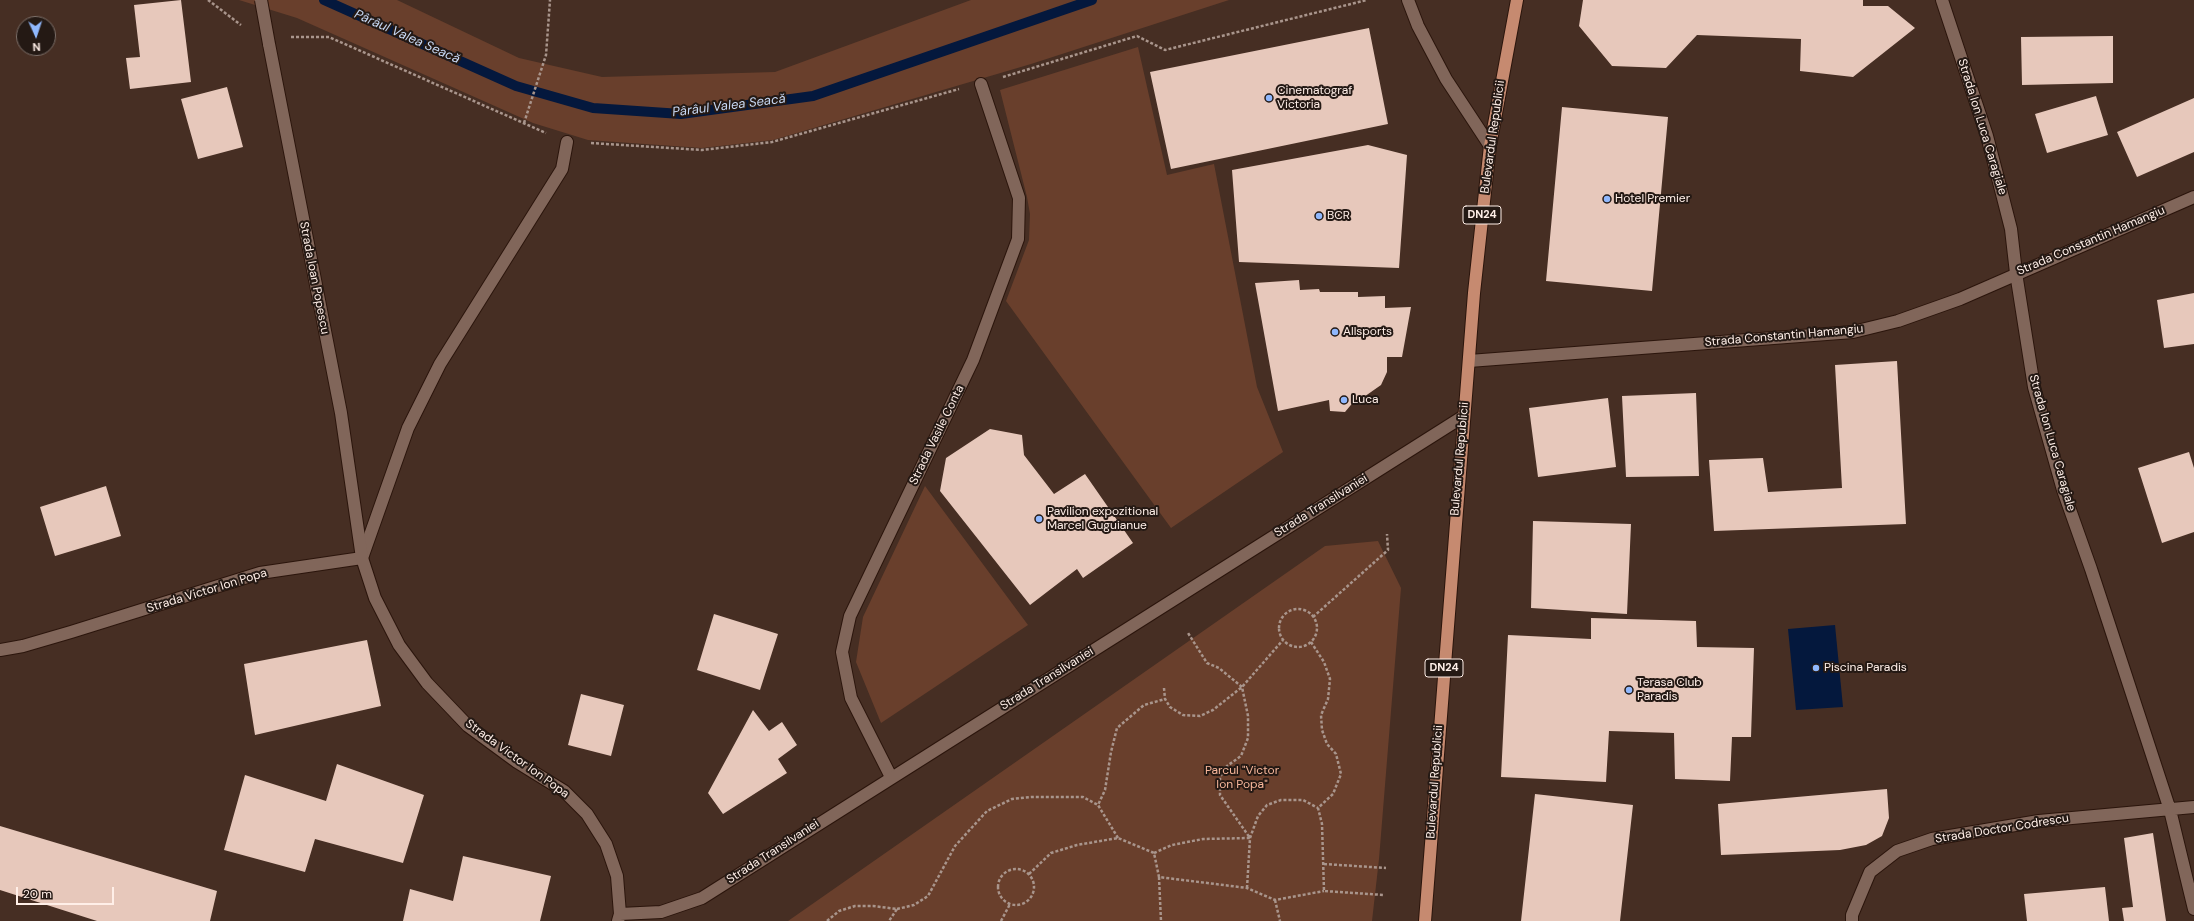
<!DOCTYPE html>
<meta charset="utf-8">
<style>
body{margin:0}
#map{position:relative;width:2194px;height:921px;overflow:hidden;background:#462e23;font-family:"DM Sans",sans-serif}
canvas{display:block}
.north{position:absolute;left:16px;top:16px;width:40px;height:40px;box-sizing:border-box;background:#241914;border:1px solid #7c6f69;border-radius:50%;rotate:177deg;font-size:11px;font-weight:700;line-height:16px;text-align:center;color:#ffefe8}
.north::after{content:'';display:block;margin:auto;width:14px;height:18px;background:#90b8fd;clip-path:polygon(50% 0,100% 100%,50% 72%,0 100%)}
.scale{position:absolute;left:16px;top:887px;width:98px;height:18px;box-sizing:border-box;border:2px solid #ffefe8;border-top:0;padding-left:5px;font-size:12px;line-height:14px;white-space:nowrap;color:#ffefe8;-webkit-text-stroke:3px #241914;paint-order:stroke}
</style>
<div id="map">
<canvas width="2194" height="921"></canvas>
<div class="north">N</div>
<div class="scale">20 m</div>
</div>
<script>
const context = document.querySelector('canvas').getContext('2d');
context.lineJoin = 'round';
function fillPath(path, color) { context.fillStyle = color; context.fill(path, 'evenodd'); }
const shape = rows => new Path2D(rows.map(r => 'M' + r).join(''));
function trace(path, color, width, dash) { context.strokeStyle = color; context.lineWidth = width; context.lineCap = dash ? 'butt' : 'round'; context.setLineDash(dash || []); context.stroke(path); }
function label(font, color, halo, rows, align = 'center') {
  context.font = font + ' "DM Sans",sans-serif'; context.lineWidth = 4; context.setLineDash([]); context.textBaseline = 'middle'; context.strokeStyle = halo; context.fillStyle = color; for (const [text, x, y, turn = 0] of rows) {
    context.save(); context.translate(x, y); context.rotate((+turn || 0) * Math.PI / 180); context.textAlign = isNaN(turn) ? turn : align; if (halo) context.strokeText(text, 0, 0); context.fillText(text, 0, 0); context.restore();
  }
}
const green = shape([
 [239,0,397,0,519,58,602,77,775,72,971,0,1229,0,1031,64,773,140,702,148,588,140,533,123,297,18],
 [1138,47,1167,175,1214,164,1257,387,1283,452,1171,528,1006,301,1029,240,1030,214,1027,197,1000,90],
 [925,486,1028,625,881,723,856,662,863,617],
 [1378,541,1401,588,1379,859,1372,921,788,921,1325,546]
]);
const water = shape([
 [1835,625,1843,707,1796,710,1788,629]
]);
const stream = shape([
 [324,0,516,86,593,108,681,114,813,96,1092,0]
]);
const building = shape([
 [181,0,191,82,130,89,126,58,140,57,134,5],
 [1583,0,1863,0,1863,6,1888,6,1915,28,1853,77,1800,71,1801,39,1697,35,1666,68,1612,66,1579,26],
 [1369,28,1388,124,1171,169,1150,72],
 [2113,36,2113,83,2022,85,2021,37],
 [227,87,243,147,198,159,181,99],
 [2096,96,2108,135,2047,153,2035,114],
 [2194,98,2194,152,2137,177,2117,132],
 [1562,107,1668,117,1652,291,1546,281],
 [1368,145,1407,155,1399,268,1239,262,1232,170],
 [1299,280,1300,290,1319,289,1320,292,1358,292,1358,297,1385,296,1385,308,1411,307,1402,357,1387,357,1387,372,1381,385,1361,399,1355,400,1345,412,1330,411,1329,400,1278,411,1255,283],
 [2194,293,2194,344,2164,348,2157,300],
 [1897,361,1906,524,1714,531,1709,460,1763,458,1768,492,1842,488,1835,365],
 [1696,393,1699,476,1626,477,1622,396],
 [1608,398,1616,467,1538,477,1529,408],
 [990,429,1022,435,1024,455,1054,494,1085,474,1133,543,1083,578,1077,569,1030,605,940,491,946,458],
 [2189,452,2194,468,2194,532,2162,543,2138,468],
 [106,486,121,536,55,556,40,507],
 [1533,521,1631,524,1627,614,1531,608],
 [714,614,778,634,760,690,697,670],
 [1591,618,1696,621,1697,647,1754,648,1751,737,1732,737,1730,781,1675,779,1674,733,1609,731,1606,782,1501,777,1508,635,1591,639],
 [367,640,381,706,255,735,244,664],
 [581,694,624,705,611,756,568,745],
 [753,710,769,731,782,722,797,745,778,759,787,773,723,814,708,793],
 [337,764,424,795,403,863,315,839,305,872,224,850,245,775,326,801],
 [1887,789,1889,818,1882,836,1866,845,1840,850,1721,855,1718,804],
 [1535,794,1633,805,1620,921,1521,921],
 [0,826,217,891,210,921,97,921,0,890],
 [2153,833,2166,921,2124,921,2122,908,2133,907,2124,838],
 [463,856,551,876,540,921,403,921,410,889,453,901],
 [2105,887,2109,921,2027,921,2024,894]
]);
const path = shape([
 [208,0,241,25],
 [291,37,329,37,546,133],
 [1003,77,1137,36,1165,50,1367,0],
 [524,123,546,55,550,0],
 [591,143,702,150,772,142,959,89],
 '1279 628a19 19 0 1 1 38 0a19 19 0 1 1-38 0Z',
 [1313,617,1388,550,1387,534],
 [1311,642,1324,662,1330,679,1328,699,1321,715,1322,730,1327,744,1336,754,1341,774,1333,794,1318,808,1322,824,1324,891,1384,895],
 [1164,688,1165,699,1170,707,1183,715,1200,716,1213,710,1242,687,1283,640],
 [1118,838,1098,805,1105,790,1111,752,1117,728,1144,705,1165,699],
 [1154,853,1172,845,1203,839,1250,838,1220,795,1220,777,1227,766,1241,756,1248,738,1248,716,1242,687,1219,668,1207,663,1188,633],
 [1324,864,1386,868],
 '998 887a18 18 0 1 1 36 0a18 18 0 1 1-36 0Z',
 [1029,874,1051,853,1077,845,1118,838,1154,853,1159,877,1247,888,1275,900,1324,891],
 [1159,877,1161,921],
 [1247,888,1250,838,1258,816,1267,805,1281,800,1303,800,1318,808],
 [1275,900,1280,921],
 [897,909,914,905,928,896,955,846,987,811,1012,799,1032,797,1083,797,1098,805],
 [827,921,839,911,855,906,873,906,897,909,889,921],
 [1001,921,1010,904]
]);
const lane = shape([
 [362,558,408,428,440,364,562,169,567,142]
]);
const street = shape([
 [1408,0,1418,26,1446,79,1490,146],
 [1942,0,1987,136,2000,186,2011,229,2016,273,2034,387,2063,490,2091,569,2170,810,2194,909],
 [0,650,23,646,71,632,260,573,362,558],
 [891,777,851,698,842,652,850,616,973,360,1018,239,1019,198,981,84],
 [1852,921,1852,915,1870,872,1897,851,1932,839,2039,821,2194,807]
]);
const secondary = shape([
 [269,44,341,413,362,558,375,598,399,645,427,683,468,726,517,762,564,791,587,814,606,844,617,876,620,914,618,921],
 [1469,361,1853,332,1898,321,1960,299,2194,197],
 [620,914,661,912,702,898,1464,416]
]);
const primary = shape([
 [1425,921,1474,293,1490,146,1517,0]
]);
const secondaryBridge = shape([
 [261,0,269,44]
]);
const markers = [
 [1269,98,4,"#90b8fd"],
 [1607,199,4,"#90b8fd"],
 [1319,216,4,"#90b8fd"],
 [1335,332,4,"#90b8fd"],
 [1344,400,4,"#90b8fd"],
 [1039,519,4,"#90b8fd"],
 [1816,668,4,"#90b8fd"],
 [1629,690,4,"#90b8fd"]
];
const shields = [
 [1482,215,38],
 [1444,668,38]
];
const shieldNames = [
 ["DN24",1482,215],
 ["DN24",1444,668]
];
const poiNames = [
 ["Cinematograf",1277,91],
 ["Victoria",1277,105],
 ["Hotel Premier",1615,199],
 ["BCR",1327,216],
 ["Allsports",1343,332],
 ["Luca",1352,400],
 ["Pavilion expozitional",1047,512],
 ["Marcel Guguianue",1047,526],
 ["Piscina Paradis",1824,668],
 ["Terasa Club",1637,683],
 ["Paradis",1637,697]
];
const streetNames = [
 ["Strada Ion Luca Caragiale",1982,127,73],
 ["Bulevardul Republicii",1493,137,-82],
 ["Strada Constantin Hamangiu",2091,241,-23],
 ["Strada Ioan Popescu",314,278,79],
 ["Strada Constantin Hamangiu",1784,336,-5],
 ["Strada Vasile Conta",937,435,-64],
 ["Strada Ion Luca Caragiale",2052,443,74],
 ["Bulevardul Republicii",1460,459,-85],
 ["Strada Transilvaniei",1321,506,-32],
 ["Strada Victor Ion Popa",207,591,-17],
 ["Strada Transilvaniei",1047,679,-32],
 ["Strada Victor Ion Popa",517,759,36],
 ["Bulevardul Republicii",1435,782,-86],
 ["Strada Doctor Codrescu",2002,829,-9],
 ["Strada Transilvaniei",773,852,-33]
];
const parkNames = [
 ["Parcul \"Victor",1242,771],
 ["Ion Popa\"",1242,785]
];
const waterNames = [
 ["Pârâul Valea Seacă",407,37,24],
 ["Pârâul Valea Seacă",729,106,-7]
];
fillPath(green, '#693f2c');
fillPath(water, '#04183d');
trace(stream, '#04183d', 10);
fillPath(building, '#e7c8bb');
trace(lane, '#2b150c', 14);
trace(street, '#2b150c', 14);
trace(secondary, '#2b150c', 14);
trace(primary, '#2b150c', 14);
trace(path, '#a9958c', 2.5, [3, 2]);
trace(lane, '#81665a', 12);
trace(street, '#81665a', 12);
trace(secondary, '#81665a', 12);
trace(primary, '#c68a70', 12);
trace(secondaryBridge, '#2b150c', 14, []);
trace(secondaryBridge, '#81665a', 12);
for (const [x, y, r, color] of markers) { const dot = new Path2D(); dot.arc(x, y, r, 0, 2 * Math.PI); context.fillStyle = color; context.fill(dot); trace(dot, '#241914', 1.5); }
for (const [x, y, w] of shields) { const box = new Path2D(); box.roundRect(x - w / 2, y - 9, w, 18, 3); context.fillStyle = '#241914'; context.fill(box); trace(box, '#ffefe8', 1); }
label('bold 11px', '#ffefe8', null, shieldNames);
label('12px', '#ffefe8', '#241914', poiNames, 'left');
label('12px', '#ffefe8', '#241914', streetNames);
label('12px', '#f9b89c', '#241914', parkNames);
label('italic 13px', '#c8d9f5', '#241914', waterNames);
</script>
